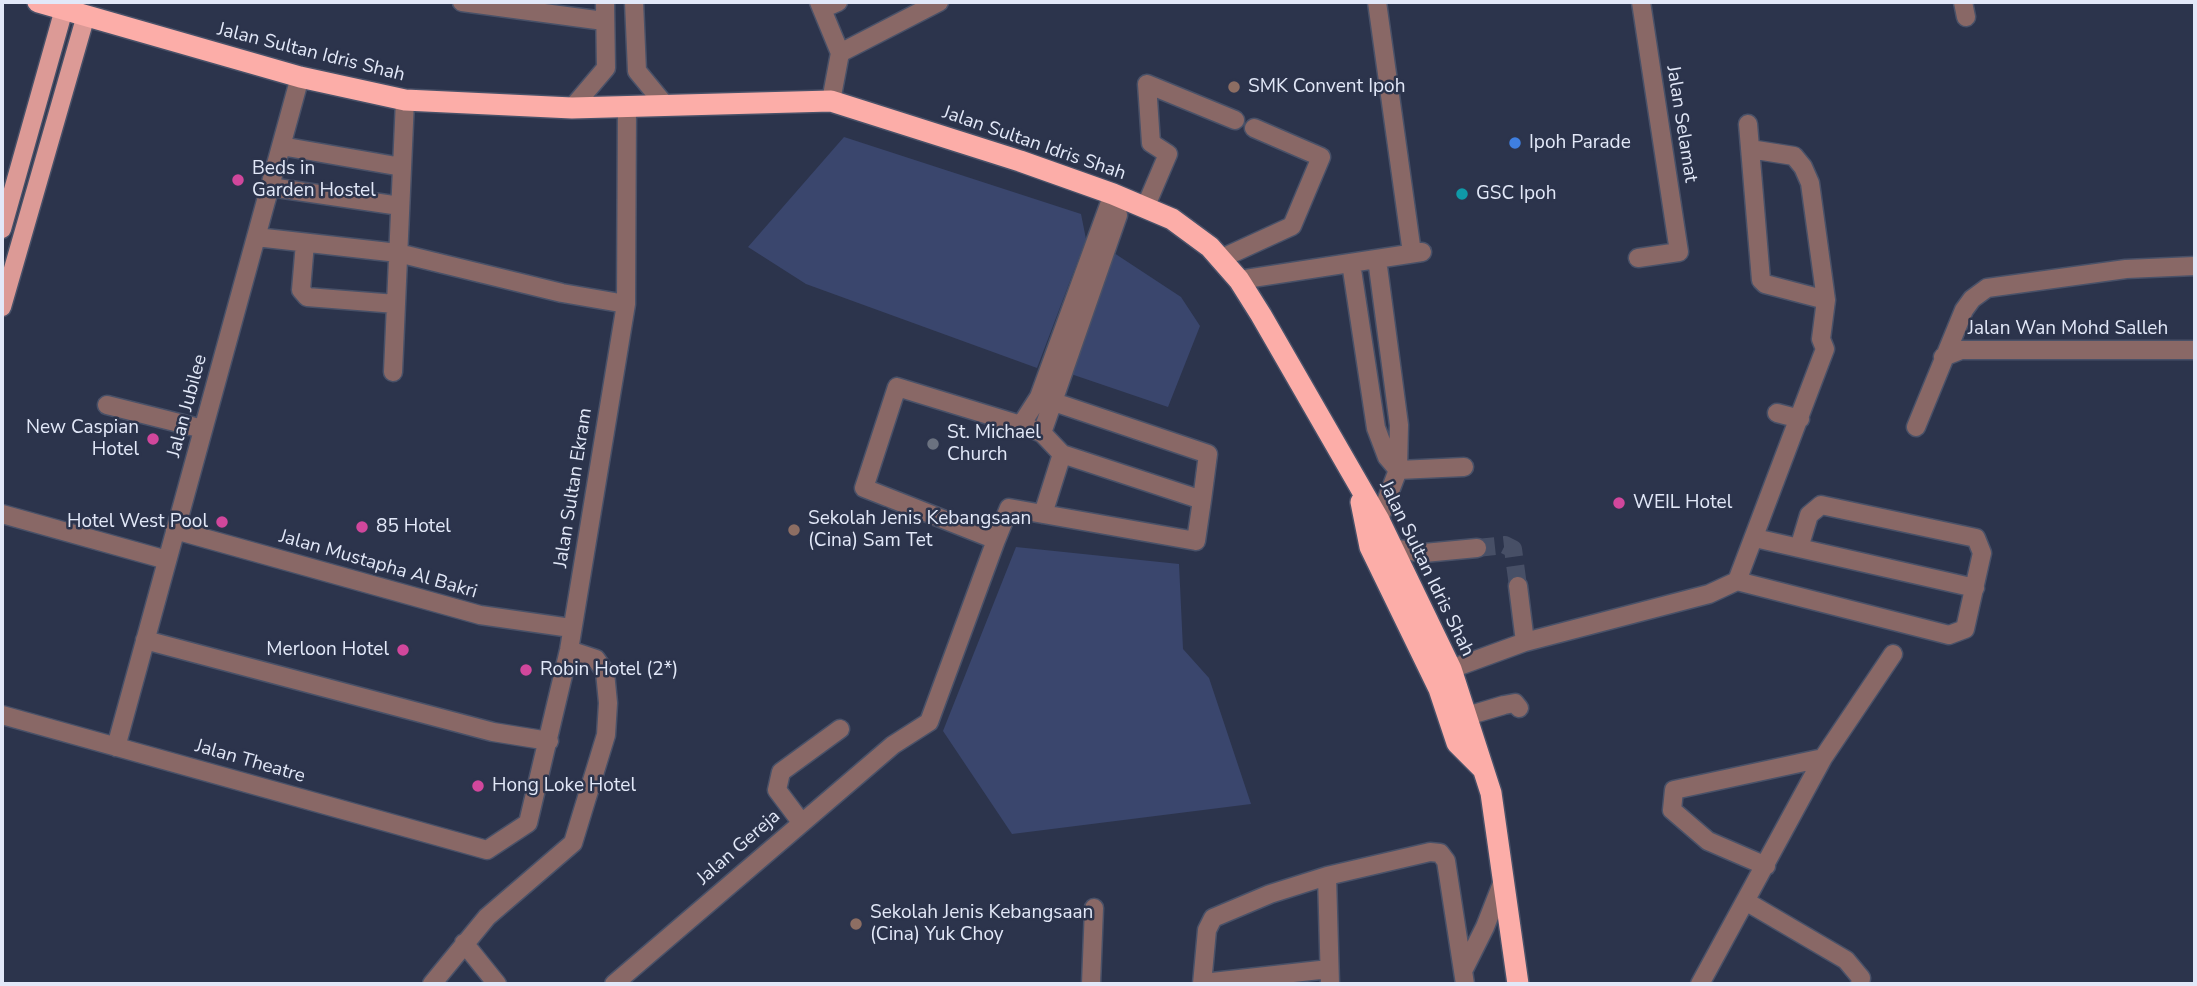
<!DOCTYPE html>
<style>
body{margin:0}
#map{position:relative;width:2197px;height:986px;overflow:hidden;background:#2c344c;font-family:"Nunito Sans",sans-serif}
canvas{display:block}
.frame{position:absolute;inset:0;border:4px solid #e2e8f8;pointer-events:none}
</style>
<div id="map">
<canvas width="2197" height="986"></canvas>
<div class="frame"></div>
</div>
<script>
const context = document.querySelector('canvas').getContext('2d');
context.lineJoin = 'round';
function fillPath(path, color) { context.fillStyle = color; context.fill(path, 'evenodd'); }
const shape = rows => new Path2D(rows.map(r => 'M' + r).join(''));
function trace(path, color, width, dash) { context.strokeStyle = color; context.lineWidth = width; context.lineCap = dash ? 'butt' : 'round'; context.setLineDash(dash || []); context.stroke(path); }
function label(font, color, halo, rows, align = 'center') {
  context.font = font + ' "Nunito Sans",sans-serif'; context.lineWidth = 5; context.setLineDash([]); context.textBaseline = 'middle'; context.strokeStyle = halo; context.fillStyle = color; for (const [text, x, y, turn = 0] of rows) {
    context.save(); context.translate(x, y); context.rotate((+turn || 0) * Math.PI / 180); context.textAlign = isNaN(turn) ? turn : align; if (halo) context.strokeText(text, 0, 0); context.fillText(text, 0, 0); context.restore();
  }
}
const green = shape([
 [844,137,1081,214,1086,239,1037,368,806,284,748,247],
 [1111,251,1181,297,1200,326,1168,407,1068,373],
 [1016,547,1179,564,1183,649,1209,678,1251,804,1012,834,943,731]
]);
const minorTunnel = shape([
 [1477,548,1505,545,1513,549,1518,586]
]);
const minor = shape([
 [462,2,604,21],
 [634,2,637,71,665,105],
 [819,2,840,53,831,101],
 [1377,2,1412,253],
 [1963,2,1966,17],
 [822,9,838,2],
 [840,53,939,2],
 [572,108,606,68,605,2],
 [1748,124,1761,280,1765,284,1826,300],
 [281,146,402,167],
 [270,187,400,206],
 [1145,208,1168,154,1151,143,1147,84,1235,120],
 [256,237,398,253,562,293,626,304],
 [305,243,301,290,307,297,396,304],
 [1638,258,1679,252,1641,2],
 [1220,259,1292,226,1321,157,1254,128],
 [1377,259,1399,425,1398,470,1379,520],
 [1351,263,1376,428,1387,457,1398,470],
 [1239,280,1422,252],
 [1943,357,1961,350,2195,350],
 [393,372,405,100],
 [897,387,1021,425,1042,433,1062,454,1202,500,1196,541,1009,508,996,540,864,488,897,387],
 [1042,398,1208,454,1202,500],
 [107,405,203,429],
 [1777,413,1800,419],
 [1021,425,1039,397,1113,194],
 [1916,427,1964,310,1972,299,1987,288,2126,269,2195,266],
 [1042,433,1118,215],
 [1398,470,1464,467],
 [2,514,167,560],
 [1043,514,1062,454],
 [175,530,480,615,571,628],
 [1755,538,1975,588],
 [1391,548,1424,553,1477,548],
 [1737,581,1949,635,1965,629,1982,553,1976,538,1821,505,1809,515,1799,548],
 [1518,586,1525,642],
 [145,640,493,732,549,741],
 [1451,669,1525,642,1709,594,1737,581,1825,349,1821,339,1826,300,1810,183,1803,167,1794,156,1750,149],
 [2,715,487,850,528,823,569,650,626,304,627,106],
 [1467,716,1504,705,1515,703,1519,708],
 [116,747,300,77],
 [801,822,777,790,781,772,840,729],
 [1766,866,1708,841,1672,810,1674,790,1823,758],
 [1327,876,1330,984],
 [1747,902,1846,960,1861,978,1860,984],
 [464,943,497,984],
 [1463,971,1485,927,1503,881],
 [1203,983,1329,969],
 [432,984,487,917,573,843,606,735,608,703,605,672,596,659,569,650],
 [614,984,893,745,929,722,996,540],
 [1091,984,1094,908],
 [1202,984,1207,930,1213,918,1270,894,1327,876,1430,852,1440,853,1446,861,1465,984],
 [1700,984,1823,758,1893,654]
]);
const major = shape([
 [2,229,64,9],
 [2,307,86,15]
]);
const highway = shape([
 [38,2,300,77,405,100,572,108,831,101,1020,161,1113,194,1172,219,1210,247,1239,280,1261,315,1379,520,1451,669,1491,793,1518,984],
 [1361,502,1370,547,1439,689,1457,743,1482,768]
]);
const markers = [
 [1234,87,7,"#8d6e63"],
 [1515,143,7,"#3f7fe0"],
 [238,180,7,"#d1479c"],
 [1462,194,7,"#0f9aa8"],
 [153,439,7,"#d1479c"],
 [933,444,7,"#6b7280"],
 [1619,503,7,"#d1479c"],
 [222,522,7,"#d1479c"],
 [362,527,7,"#d1479c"],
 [794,530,7,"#8d6e63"],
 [403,650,7,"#d1479c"],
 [526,670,7,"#d1479c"],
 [478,786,7,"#d1479c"],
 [856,924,7,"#8d6e63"]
];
const streetNames = [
 ["Jalan Sultan Idris Shah",311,53,14],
 ["Jalan Selamat",1681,124,81],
 ["Jalan Sultan Idris Shah",1034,144,19],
 ["Jalan Wan Mohd Salleh",2068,329],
 ["Jalan Jubilee",188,406,-75],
 ["Jalan Sultan Ekram",574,488,-81],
 ["Jalan Mustapha Al Bakri",378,565,16],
 ["Jalan Sultan Idris Shah",1426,569,64],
 ["Jalan Theatre",250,762,16],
 ["Jalan Gereja",739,848,-41]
];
const poiNames = [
 ["SMK Convent Ipoh",1248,87],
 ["Ipoh Parade",1529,143],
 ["Beds in",252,169],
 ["Garden Hostel",252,191],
 ["GSC Ipoh",1476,194],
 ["New Caspian",139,428,"right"],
 ["Hotel",139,450,"right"],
 ["St. Michael",947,433],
 ["Church",947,455],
 ["WEIL Hotel",1633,503],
 ["Sekolah Jenis Kebangsaan",808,519],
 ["(Cina) Sam Tet",808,541],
 ["Hotel West Pool",208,522,"right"],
 ["85 Hotel",376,527],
 ["Merloon Hotel",389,650,"right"],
 ["Robin Hotel (2*)",540,670],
 ["Hong Loke Hotel",492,786],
 ["Sekolah Jenis Kebangsaan",870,913],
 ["(Cina) Yuk Choy",870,935]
];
fillPath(green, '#3a466d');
trace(minorTunnel, '#474f66', 18, [18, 9]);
trace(minor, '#495168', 21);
trace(major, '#495168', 21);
trace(highway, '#495168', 24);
trace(minor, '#896866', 18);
trace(major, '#dc9a96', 18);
trace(highway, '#fcada8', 21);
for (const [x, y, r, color] of markers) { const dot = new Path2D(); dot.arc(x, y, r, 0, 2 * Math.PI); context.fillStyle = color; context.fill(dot); trace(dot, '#2c344c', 2.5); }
label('19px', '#e2e8f8', '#2c344c', streetNames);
label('19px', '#e2e8f8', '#2c344c', poiNames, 'left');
</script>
